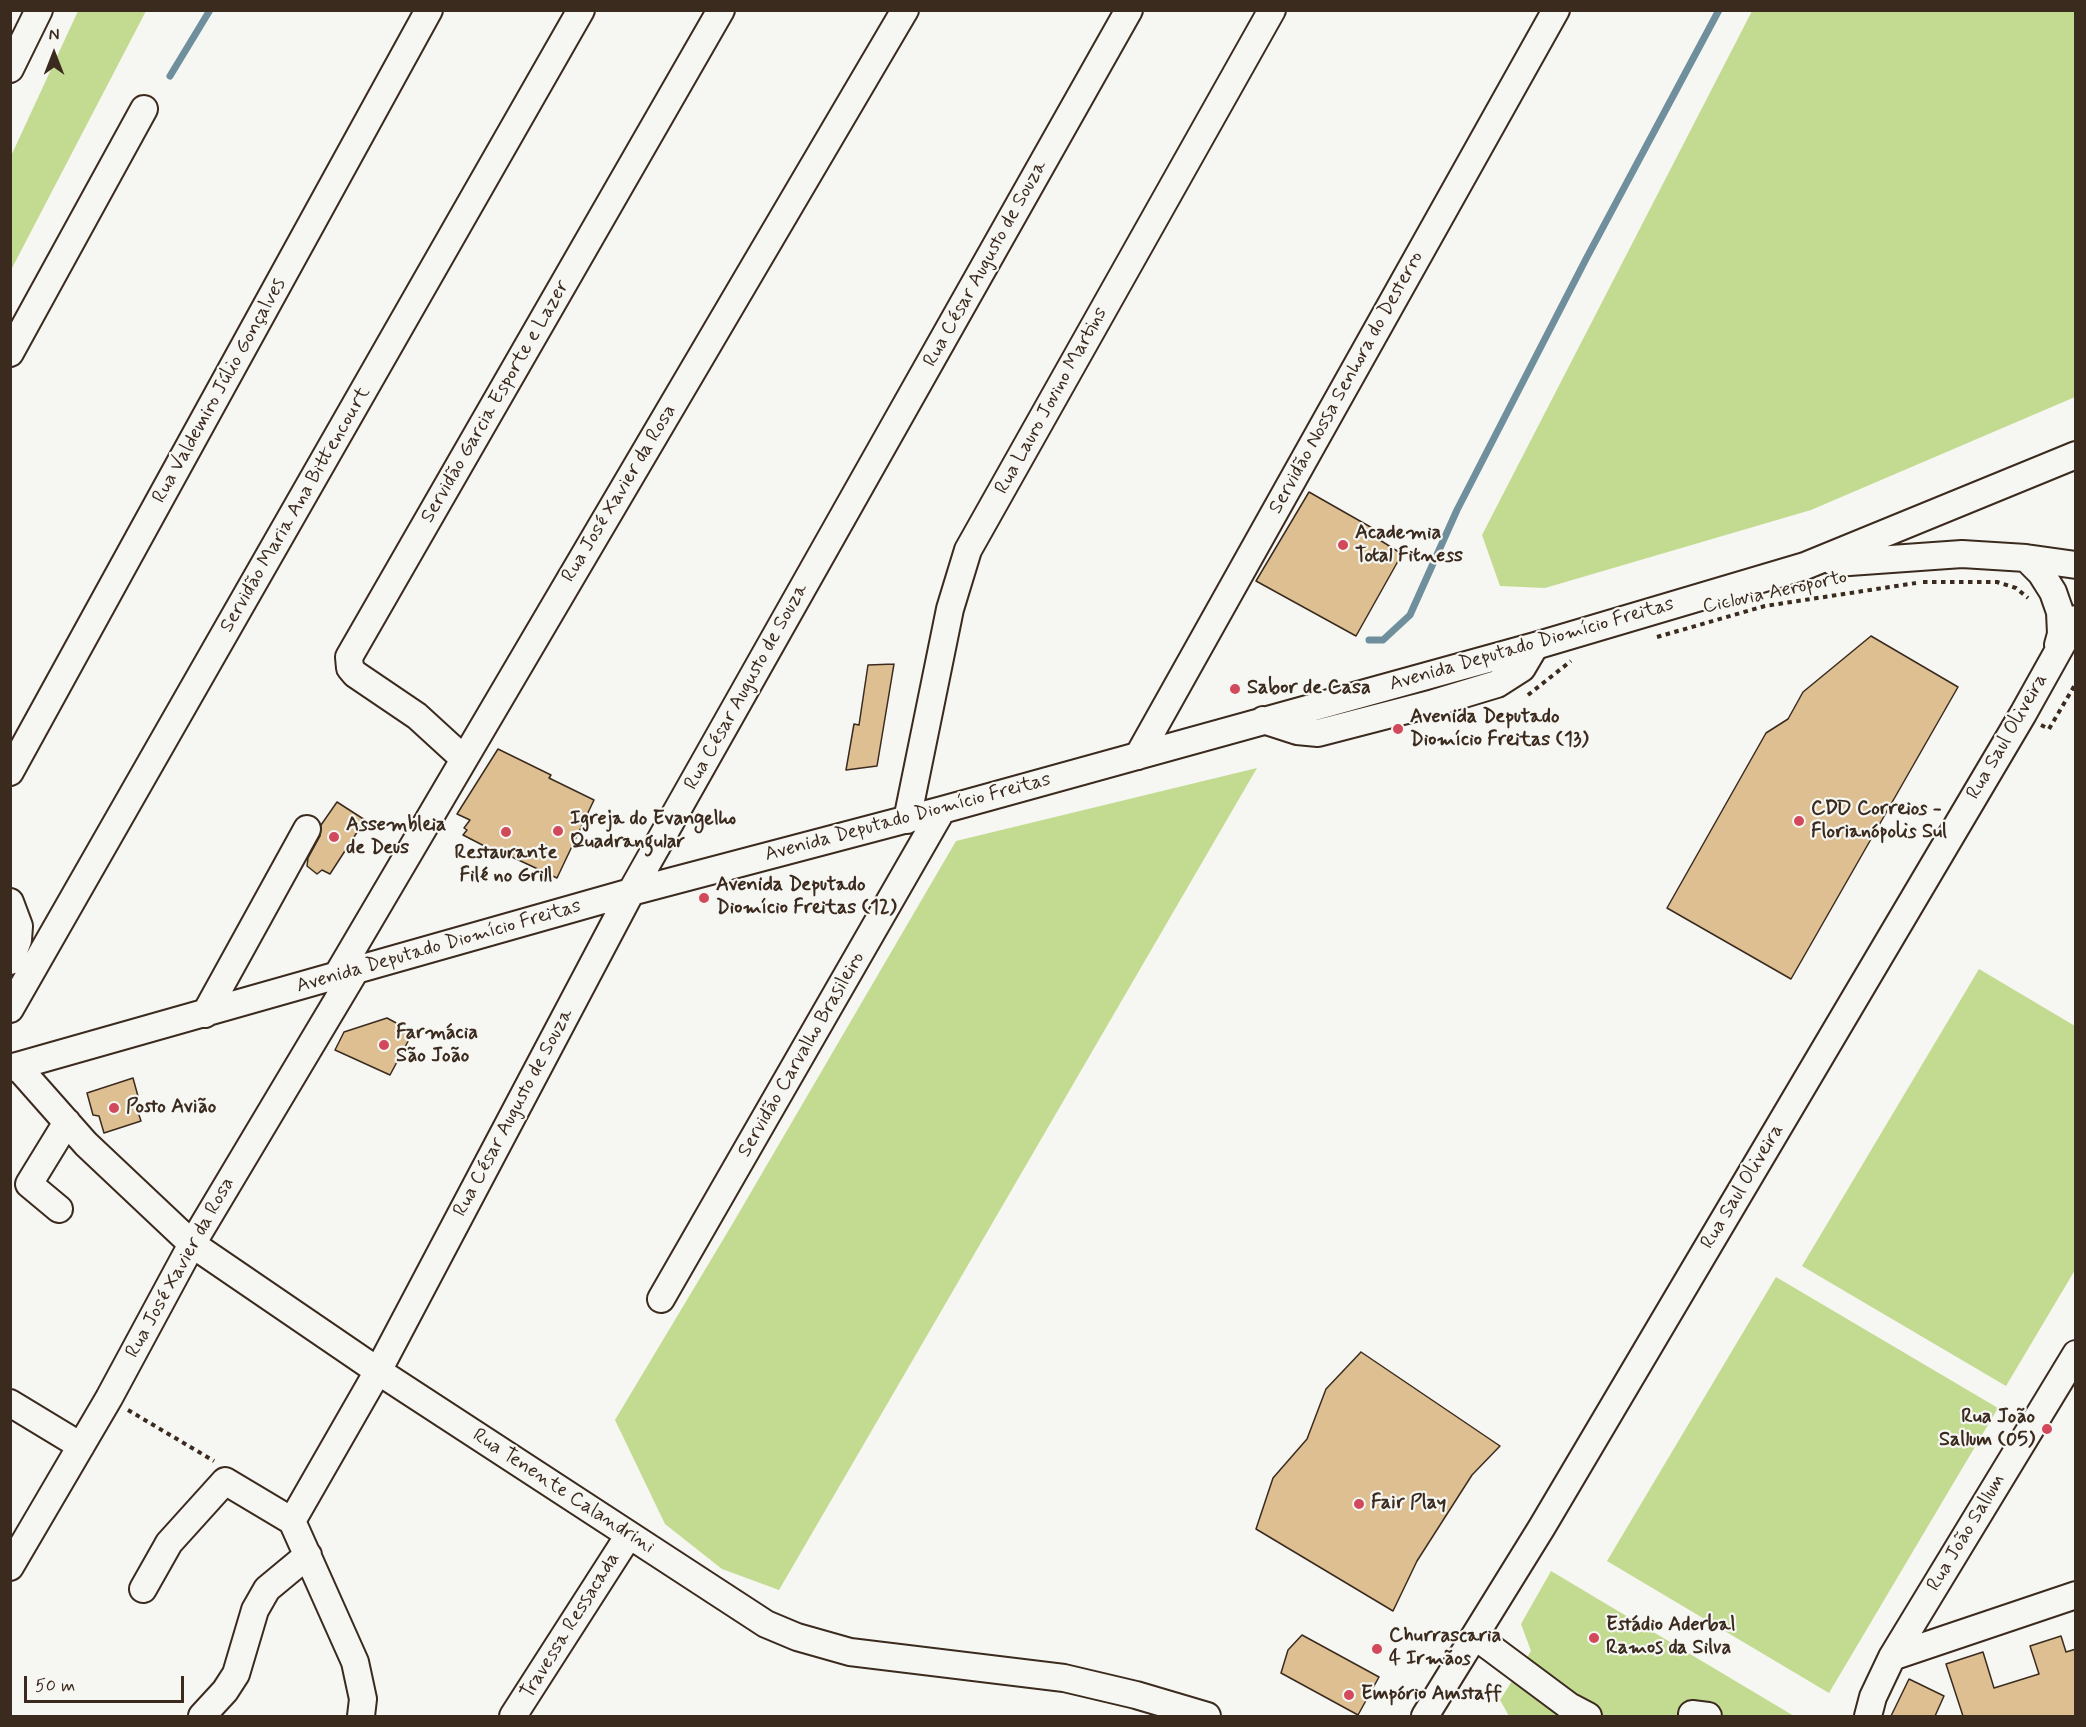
<!DOCTYPE html>
<meta charset="utf-8">
<style>
body{margin:0}
#map{position:relative;width:2086px;height:1727px;overflow:hidden;background:#f6f6f2;font-family:Mynerve,sans-serif}
canvas{display:block}
.frame{position:absolute;inset:0;border:12px solid #3b2a1e;pointer-events:none}
.north{position:absolute;left:24px;top:24px;width:60px;height:60px;-webkit-text-stroke:4px #f6f6f2;paint-order:stroke;rotate:0deg;font-size:16px;font-weight:700;line-height:24px;text-align:center;color:#3b2a1e}
.north::after{content:'';display:block;margin:auto;width:21px;height:27px;background:#3b2a1e;clip-path:polygon(50% 0,100% 100%,50% 72%,0 100%)}
.scale{position:absolute;left:24px;top:1676px;width:160px;height:27px;box-sizing:border-box;border:3px solid #3b2a1e;border-top:0;padding-left:8px;font-size:18px;line-height:21px;white-space:nowrap;color:#3b2a1e;-webkit-text-stroke:4px #f6f6f2;paint-order:stroke}
</style>
<div id="map">
<canvas width="2086" height="1727"></canvas>
<div class="frame"></div>
<div class="north">N</div>
<div class="scale">50 m</div>
</div>
<script>
const context = document.querySelector('canvas').getContext('2d');
context.lineJoin = 'round';
function fillPath(path, color) { context.fillStyle = color; context.fill(path, 'evenodd'); }
const shape = rows => new Path2D(rows.map(r => 'M' + r).join(''));
function trace(path, color, width, dash) { context.strokeStyle = color; context.lineWidth = width; context.lineCap = dash ? 'butt' : 'round'; context.setLineDash(dash || []); context.stroke(path); }
function label(font, color, halo, rows, align = 'center') {
  context.font = font + ' Mynerve,sans-serif'; context.lineWidth = 4.5; context.setLineDash([]); context.textBaseline = 'middle'; context.strokeStyle = halo; context.fillStyle = color; for (const [text, x, y, turn = 0] of rows) {
    context.save(); context.translate(x, y); context.rotate((+turn || 0) * Math.PI / 180); context.textAlign = isNaN(turn) ? turn : align; if (halo) context.strokeText(text, 0, 0); context.fillText(text, 0, 0); context.restore();
  }
}
const green = shape([
 [78,11,146,11,11,270,11,156],
 [1752,11,2075,11,2075,397,1811,510,1545,588,1500,586,1482,535],
 [1257,768,779,1590,722,1569,665,1524,615,1420,733,1223,956,841],
 [1979,969,2075,1026,2075,1270,2006,1386,1802,1266],
 [1776,1277,1998,1408,1829,1693,1607,1561],
 [1551,1571,1794,1716,1509,1716,1500,1700,1531,1651,1521,1624]
]);
const stream = shape([
 [170,76,210,10],
 [1369,640,1383,640,1410,615,1457,510,1586,259,1719,10]
]);
const building = shape([
 [1309,492,1374,529,1375,537,1402,554,1356,636,1256,581,1309,492],
 [1871,636,1958,687,1791,979,1667,908,1766,733,1788,719,1803,692,1871,636],
 [894,664,877,766,846,770,854,724,859,725,868,665,894,664],
 [498,749,551,775,549,778,594,800,557,878,495,849,494,851,463,835,467,830,464,828,470,820,457,814,498,749],
 [337,802,365,820,330,874,322,870,317,874,307,866,308,858,320,836,321,825,337,802],
 [387,1018,413,1032,390,1075,335,1050,344,1032,387,1018],
 [133,1078,139,1100,134,1100,141,1121,104,1133,99,1116,93,1115,87,1093,133,1078],
 [1361,1352,1500,1446,1472,1475,1417,1561,1393,1611,1256,1529,1273,1478,1307,1439,1326,1389,1361,1352],
 [1302,1635,1379,1677,1358,1715,1281,1673,1288,1650,1302,1635],
 [2061,1636,2066,1652,2076,1649,2076,1716,1963,1716,1946,1664,1983,1652,1994,1688,2039,1674,2030,1646,2061,1636],
 [1909,1679,1944,1696,1935,1716,1891,1716,1909,1679]
]);
const path = shape([
 [1923,582,1997,582,2016,588,2028,598],
 [1657,637,1765,606,1916,583],
 [1528,695,1571,661],
 [2041,725,2049,729,2076,683],
 [128,1410,214,1461]
]);
const minor = shape([
 [10,69,39,10],
 [10,353,144,109],
 [2026,558,2041,573,2053,592,2060,612,2061,634,2058,645],
 [1835,563,1962,554,2026,558,2076,565],
 [1263,720,1297,731,1318,733,1434,703,1497,684,1522,668,1535,646],
 [1138,756,1556,10],
 [464,759,417,716,355,674,350,668,349,657,721,10],
 [10,772,429,10],
 [907,820,950,609,968,550,1272,10],
 [10,902,19,926,18,940,10,961],
 [336,977,905,10],
 [10,1009,581,10],
 [205,1014,307,829],
 [17,1066,86,1144,192,1244,378,1371,766,1624,797,1637,850,1652,1064,1678,1136,1695,1207,1716],
 [10,1068,631,892,942,810,1535,646,1805,566,2076,455],
 [59,1209,29,1184,67,1122],
 [661,1299,942,810],
 [10,1403,81,1446],
 [292,1521,378,1371,631,892,1129,10],
 [292,1521,355,1662,363,1699,361,1716],
 [10,1567,109,1398,192,1244,355,971],
 [143,1589,169,1543,225,1481,292,1521],
 [1475,1636,1569,1706,1588,1716],
 [1892,1657,2076,1595],
 [1692,1714,1708,1716],
 [202,1716,225,1691,236,1674,255,1610,267,1589,308,1555],
 [513,1716,629,1535],
 [1425,1716,1542,1527,2023,714,2076,619],
 [1868,1716,1873,1697,1892,1657,2076,1354]
]);
const markers = [
 [1343,545,6,"#d1495b"],
 [1235,689,6,"#d1495b"],
 [1398,729,6,"#d1495b"],
 [1799,821,6,"#d1495b"],
 [558,831,6,"#d1495b"],
 [506,832,6,"#d1495b"],
 [334,837,6,"#d1495b"],
 [704,898,6,"#d1495b"],
 [384,1045,6,"#d1495b"],
 [114,1108,6,"#d1495b"],
 [2047,1429,6,"#d1495b"],
 [1359,1504,6,"#d1495b"],
 [1594,1638,6,"#d1495b"],
 [1377,1649,6,"#d1495b"],
 [1349,1695,6,"#d1495b"]
];
const streetNames = [
 ["Rua César Augusto de Souza",986,264,-61],
 ["Servidão Nossa Senhora do Desterro",1347,383,-61],
 ["Rua Valdemiro Júlio Gonçalves",220,391,-61],
 ["Rua Lauro Jovino Martins",1052,401,-61],
 ["Servidão Garcia Esporte e Lazer",496,402,-60],
 ["Rua José Xavier da Rosa",620,494,-59],
 ["Servidão Maria Ana Bittencourt",296,510,-60],
 ["Ciclovia Aeroporto",1775,593,-12],
 ["Avenida Deputado Diomício Freitas",1532,645,-16],
 ["Rua César Augusto de Souza",747,687,-61],
 ["Rua Saul Oliveira",2008,737,-60],
 ["Avenida Deputado Diomício Freitas",908,818,-15],
 ["Avenida Deputado Diomício Freitas",439,947,-16],
 ["Servidão Carvalho Brasileiro",802,1055,-60],
 ["Rua César Augusto de Souza",514,1113,-62],
 ["Rua Saul Oliveira",1743,1187,-59],
 ["Rua José Xavier da Rosa",181,1268,-61],
 ["Rua Tenente Calandrini",563,1492,33],
 ["Rua João Sallum",1967,1533,-59],
 ["Travessa Ressacada",571,1626,-58]
];
const poiNames = [
 ["Academia",1355,534],
 ["Total Fitness",1355,557],
 ["Sabor de Casa",1247,689],
 ["Avenida Deputado",1410,718],
 ["Diomício Freitas (13)",1410,741],
 ["CDD Correios -",1811,810],
 ["Florianópolis Sul",1811,833],
 ["Igreja do Evangelho",570,820],
 ["Quadrangular",570,843],
 ["Assembleia",346,826],
 ["de Deus",346,849],
 ["Restaurante",506,854,"center"],
 ["Filé no Grill",506,877,"center"],
 ["Avenida Deputado",716,886],
 ["Diomício Freitas (12)",716,909],
 ["Farmácia",396,1034],
 ["São João",396,1057],
 ["Posto Avião",126,1108],
 ["Rua João",2035,1418,"right"],
 ["Sallum (05)",2035,1441,"right"],
 ["Fair Play",1371,1504],
 ["Estádio Aderbal",1606,1626],
 ["Ramos da Silva",1606,1649],
 ["Churrascaria",1389,1637],
 ["4 Irmãos",1389,1660],
 ["Empório Amstaff",1361,1695]
];
fillPath(green, '#c3db91');
trace(stream, '#6f8f9d', 7);
fillPath(building, '#ddbf91');
trace(building, '#3b2a1e', 1.5);
trace(minor, '#3b2a1e', 30);
trace(path, '#3b2a1e', 4, [4.5, 4.5]);
trace(minor, '#f6f6f2', 26);
for (const [x, y, r, color] of markers) { const dot = new Path2D(); dot.arc(x, y, r, 0, 2 * Math.PI); context.fillStyle = color; context.fill(dot); trace(dot, '#f6f6f2', 2); }
label('20px', '#3b2a1e', '#f6f6f2', streetNames);
label('bold 20px', '#3b2a1e', '#f6f6f2', poiNames, 'left');
</script>
